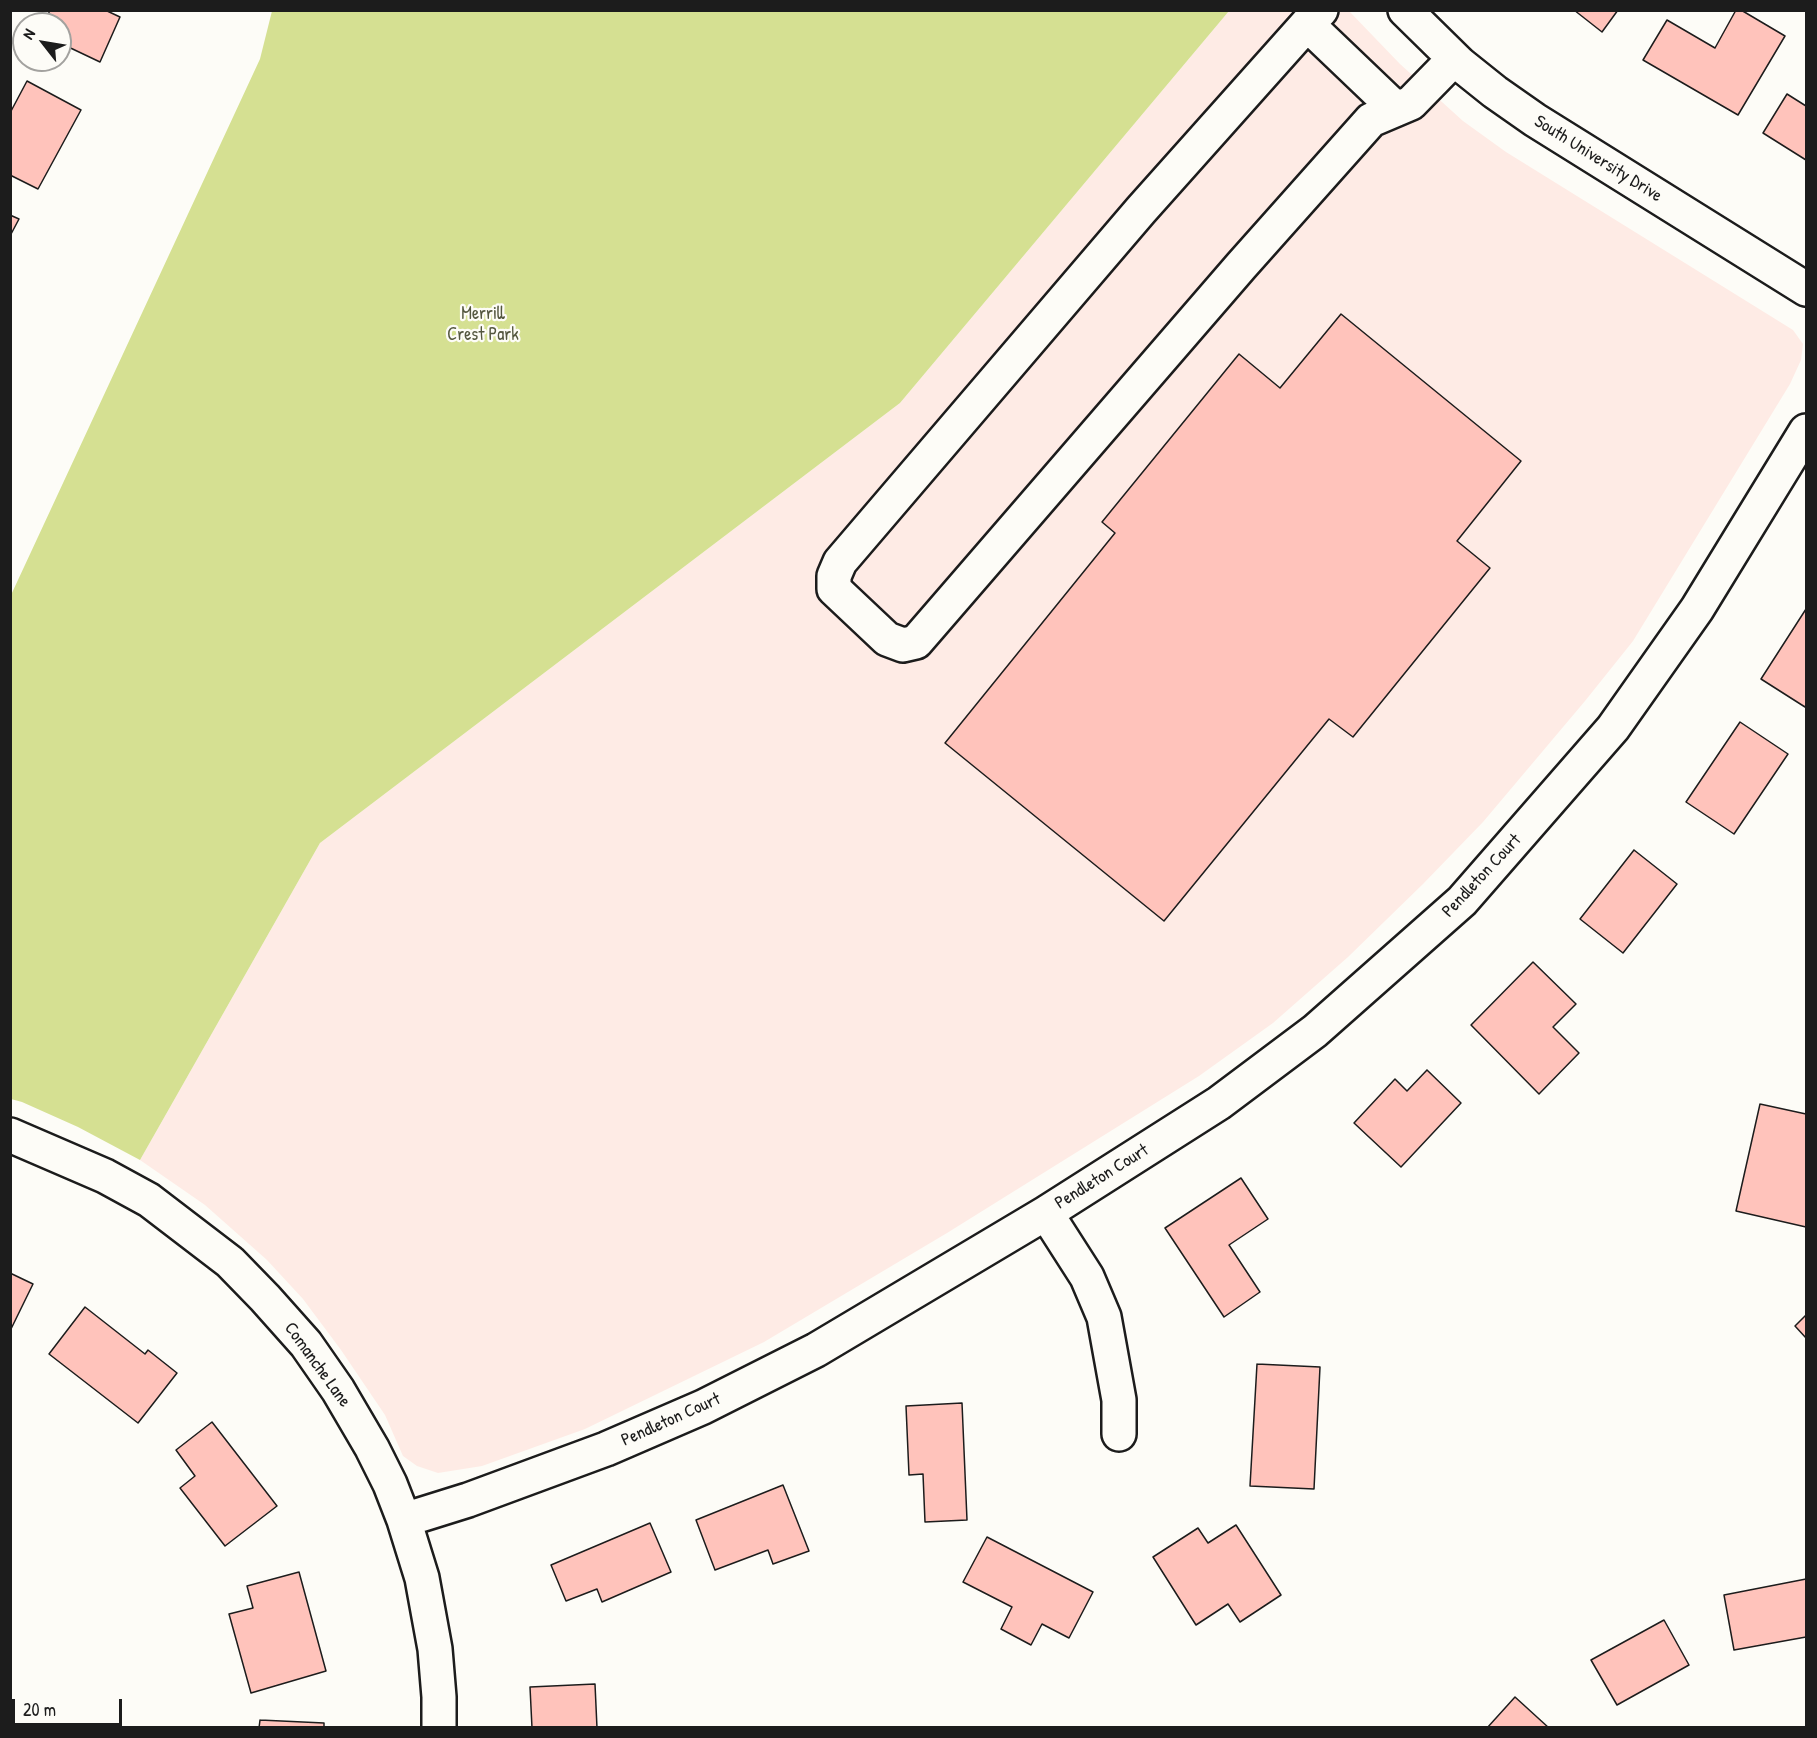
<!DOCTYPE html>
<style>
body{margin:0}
#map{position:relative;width:1817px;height:1738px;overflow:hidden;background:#fdfcf7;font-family:"Patrick Hand",sans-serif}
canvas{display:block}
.frame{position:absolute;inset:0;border:12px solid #1c1c1c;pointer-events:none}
.north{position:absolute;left:12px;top:12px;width:60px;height:60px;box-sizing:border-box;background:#fdfcf7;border:2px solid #a3a29f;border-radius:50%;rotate:301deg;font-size:16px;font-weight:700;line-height:24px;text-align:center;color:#1c1c1c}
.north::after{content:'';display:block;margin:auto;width:21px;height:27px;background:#1c1c1c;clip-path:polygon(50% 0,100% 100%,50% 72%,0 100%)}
.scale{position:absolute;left:12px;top:1699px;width:110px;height:27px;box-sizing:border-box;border:3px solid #1c1c1c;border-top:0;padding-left:8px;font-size:18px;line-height:21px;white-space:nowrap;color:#1c1c1c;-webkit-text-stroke:4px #fdfcf7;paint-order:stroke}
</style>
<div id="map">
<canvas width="1817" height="1738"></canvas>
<div class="frame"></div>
<div class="north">N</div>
<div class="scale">20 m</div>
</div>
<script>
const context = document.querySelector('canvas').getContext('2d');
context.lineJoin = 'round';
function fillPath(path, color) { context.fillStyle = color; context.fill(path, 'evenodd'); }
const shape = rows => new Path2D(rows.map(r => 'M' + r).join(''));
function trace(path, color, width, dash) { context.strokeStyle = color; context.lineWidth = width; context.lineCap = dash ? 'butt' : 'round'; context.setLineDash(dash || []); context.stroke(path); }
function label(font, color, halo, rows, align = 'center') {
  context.font = font + ' "Patrick Hand",sans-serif'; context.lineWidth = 4.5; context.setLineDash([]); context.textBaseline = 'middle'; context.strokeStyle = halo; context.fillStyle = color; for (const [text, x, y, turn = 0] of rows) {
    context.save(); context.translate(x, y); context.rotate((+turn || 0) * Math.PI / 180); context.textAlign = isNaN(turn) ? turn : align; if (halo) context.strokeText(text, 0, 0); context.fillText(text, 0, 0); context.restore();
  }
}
const built = shape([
 [1229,11,1349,11,1400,64,1463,121,1506,152,1793,330,1803,344,1801,360,1790,384,1633,641,1585,701,1483,822,1423,884,1348,957,1273,1023,1199,1076,947,1233,764,1342,585,1429,482,1466,438,1473,417,1466,403,1456,385,1415,341,1350,303,1299,267,1260,205,1205,140,1160,320,843,900,403]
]);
const green = shape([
 [272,11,1229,11,900,403,320,843,140,1160,78,1127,22,1102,11,1099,11,595,260,59]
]);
const building = shape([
 [50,10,105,10,120,17,100,62,60,43,60,24,44,24,50,10],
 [1574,10,1618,10,1602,32,1574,10],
 [1736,10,1741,10,1785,36,1738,115,1643,60,1667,20,1715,48,1736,10],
 [27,81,81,110,38,189,10,175,10,113,27,81],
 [1787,94,1806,106,1806,160,1763,133,1787,94],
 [10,215,19,219,10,236,10,215],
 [1341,314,1521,461,1457,541,1490,568,1353,737,1329,719,1164,921,945,743,1115,533,1102,522,1239,354,1280,388,1341,314],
 [1806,609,1806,705,1805,707,1761,679,1806,609],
 [1740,722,1788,754,1734,834,1686,802,1740,722],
 [1634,850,1677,884,1623,953,1580,919,1634,850],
 [1533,962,1576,1004,1553,1027,1579,1053,1539,1094,1471,1025,1533,962],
 [1427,1070,1461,1103,1401,1167,1354,1123,1395,1079,1407,1091,1427,1070],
 [1760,1104,1806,1114,1806,1227,1736,1211,1760,1104],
 [1241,1178,1268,1219,1229,1245,1260,1292,1224,1317,1165,1228,1241,1178],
 [10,1273,33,1284,10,1331,10,1273],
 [85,1307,145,1354,148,1350,177,1373,138,1423,49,1354,85,1307],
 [1806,1315,1806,1338,1795,1326,1806,1315],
 [1257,1364,1320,1367,1314,1489,1250,1486,1257,1364],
 [962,1403,967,1520,925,1522,923,1474,909,1475,906,1406,962,1403],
 [212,1422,277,1506,225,1546,180,1488,195,1476,176,1450,212,1422],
 [783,1485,809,1551,773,1564,768,1550,715,1570,696,1520,783,1485],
 [650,1523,671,1572,602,1602,597,1589,566,1601,551,1565,650,1523],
 [1236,1525,1281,1595,1240,1622,1228,1604,1196,1625,1153,1557,1198,1528,1208,1543,1236,1525],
 [987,1537,1093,1592,1069,1638,1042,1624,1031,1645,1001,1629,1012,1607,963,1582,987,1537],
 [299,1572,326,1671,251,1693,229,1614,253,1608,247,1586,299,1572],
 [1806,1579,1806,1637,1734,1650,1724,1595,1806,1579],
 [1664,1620,1689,1665,1617,1705,1591,1660,1664,1620],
 [595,1684,597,1728,532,1728,530,1687,595,1684],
 [1515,1697,1549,1728,1487,1728,1515,1697],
 [260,1720,324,1723,324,1728,259,1728,260,1720]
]);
const minor = shape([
 [1321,10,1307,24,1141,210,840,562,834,576,834,589,887,639,903,645,916,642,1241,266,1371,120,1411,103,1454,59],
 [1405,10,1460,64,1495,92,1535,120,1806,289],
 [1307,24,1396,109],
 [10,1135,105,1176,149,1200,230,1262,265,1298,306,1344,338,1390,372,1448,390,1484,404,1520,422,1578,435,1649,439,1697,439,1728],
 [1046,1213,1087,1277,1104,1317,1119,1400,1119,1434],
 [404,1520,468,1500,606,1449,703,1407,816,1350,1046,1213,1219,1103,1315,1031,1462,901,1613,728,1697,609,1806,431]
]);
const streetNames = [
 ["South University Drive",1598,159,32],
 ["Pendleton Court",1482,876,-47],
 ["Pendleton Court",1102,1177,-32],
 ["Comanche Lane",317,1365,54],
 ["Pendleton Court",671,1420,-24]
];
const parkNames = [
 ["Merrill",483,314],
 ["Crest Park",483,335]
];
fillPath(built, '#feebe5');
fillPath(green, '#d5e092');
fillPath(building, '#ffc3bb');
trace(building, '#1c1c1c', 1.5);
trace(minor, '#1c1c1c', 38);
trace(minor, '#fdfcf7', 33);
label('18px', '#1c1c1c', '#fdfcf7', streetNames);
label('18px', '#54573f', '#fdfcf7', parkNames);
</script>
